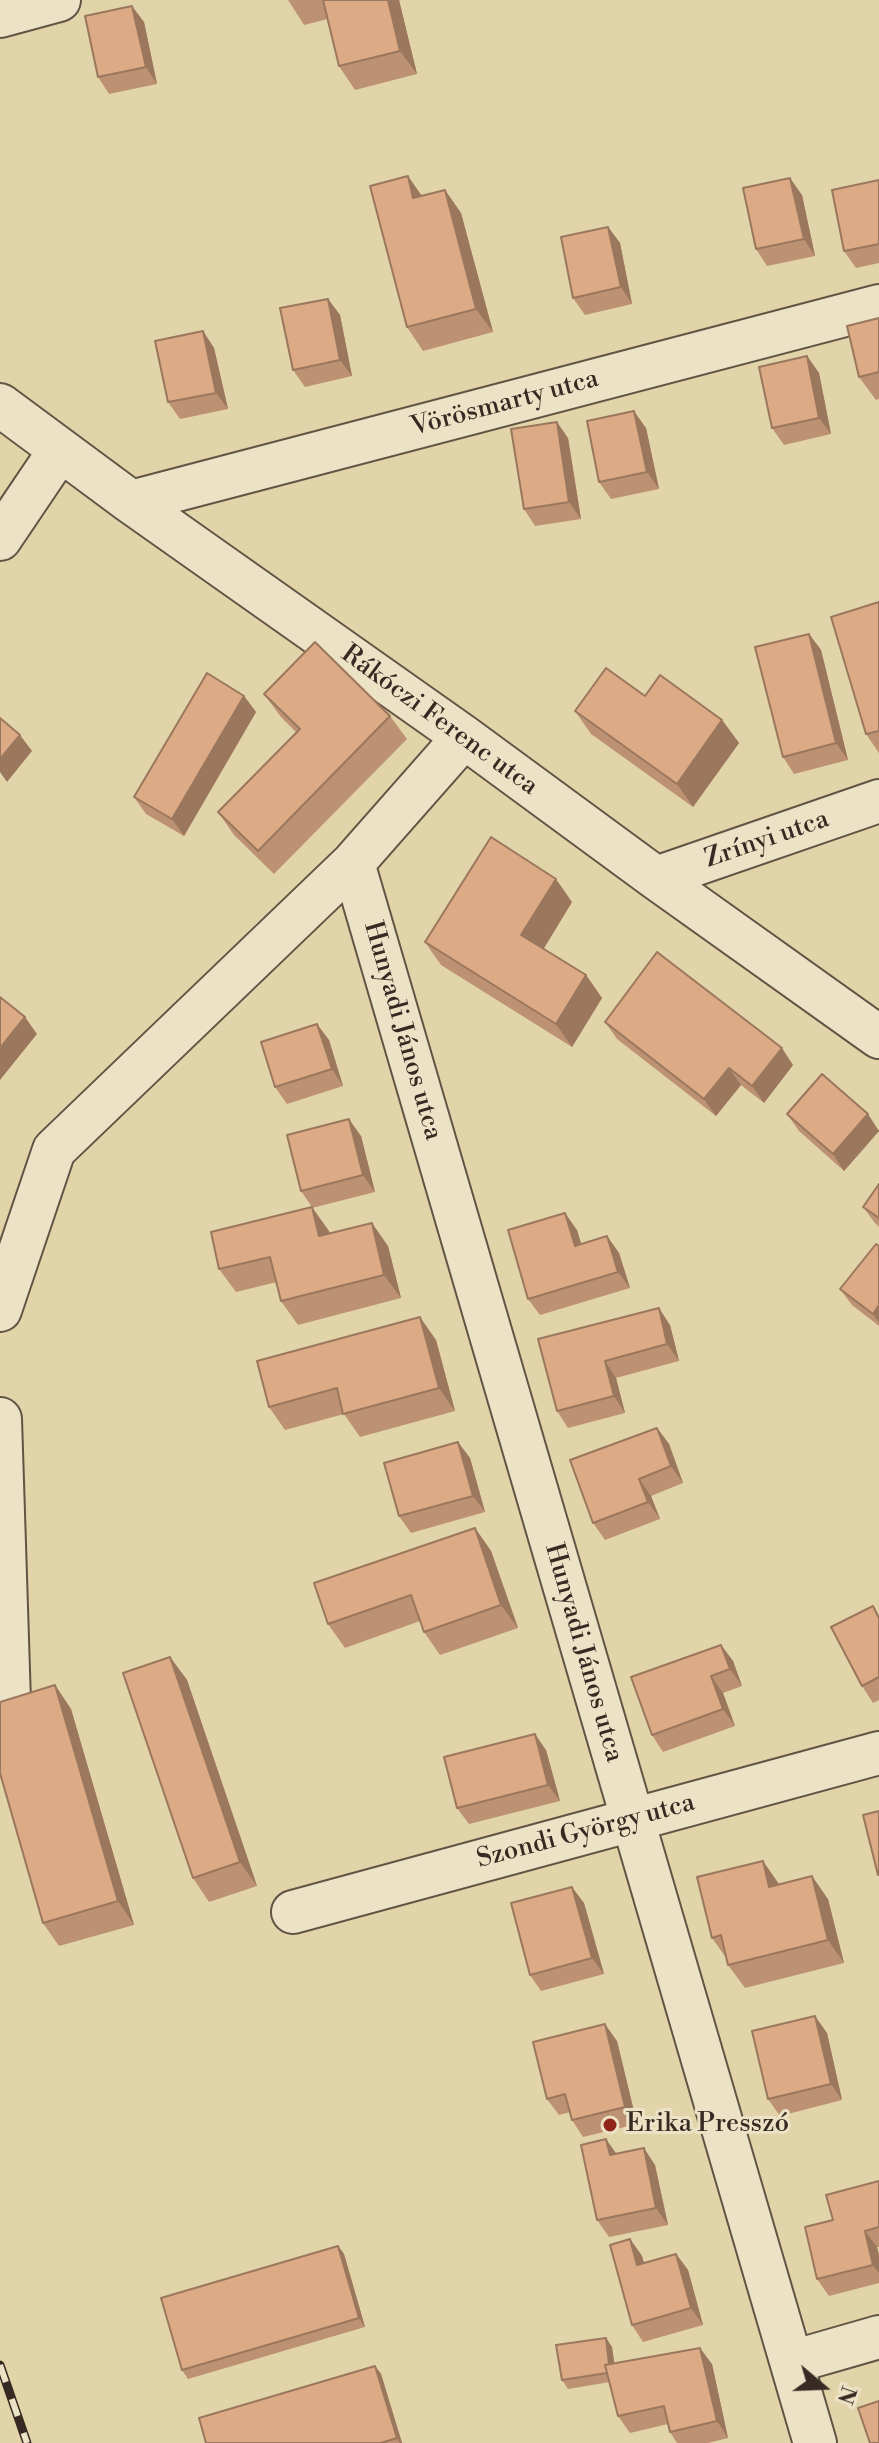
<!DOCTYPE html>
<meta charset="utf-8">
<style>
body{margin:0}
#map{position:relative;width:879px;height:2443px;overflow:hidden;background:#e2d4a9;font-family:"Libre Bodoni",serif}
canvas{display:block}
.north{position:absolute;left:783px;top:2347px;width:80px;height:80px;-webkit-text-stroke:6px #ece3c7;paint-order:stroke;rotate:109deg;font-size:22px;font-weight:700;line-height:32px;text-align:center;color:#372a22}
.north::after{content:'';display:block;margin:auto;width:28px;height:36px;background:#372a22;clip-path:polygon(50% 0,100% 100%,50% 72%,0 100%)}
</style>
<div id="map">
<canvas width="879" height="2443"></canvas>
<div class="north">N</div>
</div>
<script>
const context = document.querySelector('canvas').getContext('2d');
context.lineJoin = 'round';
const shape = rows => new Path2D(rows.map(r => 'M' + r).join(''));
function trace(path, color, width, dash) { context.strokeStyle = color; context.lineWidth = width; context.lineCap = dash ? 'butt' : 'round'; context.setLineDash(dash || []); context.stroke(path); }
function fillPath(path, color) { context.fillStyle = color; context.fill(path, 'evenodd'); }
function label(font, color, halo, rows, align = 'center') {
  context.font = font + ' "Libre Bodoni",serif'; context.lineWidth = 6; context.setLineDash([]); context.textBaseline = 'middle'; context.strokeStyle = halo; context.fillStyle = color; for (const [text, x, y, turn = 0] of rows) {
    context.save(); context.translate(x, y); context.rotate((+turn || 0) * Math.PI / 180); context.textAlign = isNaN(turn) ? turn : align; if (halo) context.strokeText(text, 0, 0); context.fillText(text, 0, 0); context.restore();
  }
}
const street = shape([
 [0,16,59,0],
 [0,405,131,502,464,737,656,878,879,1037],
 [131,502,879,306],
 [0,539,60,450],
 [464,737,353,863,815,2443],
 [656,878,879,801],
 [0,1310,54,1150,353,863],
 [0,1419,9,1702],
 [293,1912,879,1753],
 [792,2362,879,2337]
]);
const rail = shape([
 [0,2365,27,2443]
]);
const wall = shape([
 [288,0,399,0,417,74,355,90,339,66,328,19,304,25],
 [144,22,157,84,109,94,98,77],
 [879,180,879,263,856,268,844,251],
 [445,190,461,213,493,332,423,351,407,327,422,196],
 [802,195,815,256,767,266,756,249],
 [608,227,620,243,632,304,585,315,573,298],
 [328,299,340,315,352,376,305,387,293,370],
 [879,318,879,399,876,400,859,377],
 [203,331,214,348,228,409,180,419,168,402],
 [807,356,819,373,831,434,784,445,772,428],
 [646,428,659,489,611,499,599,482],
 [568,438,581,519,535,526,524,509],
 [879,602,879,753,866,734],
 [809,634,821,650,848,760,794,774,783,757],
 [264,694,390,716,407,739,274,874,234,835,218,812,296,732,281,717],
 [244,696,256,712,184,836,146,814,134,797],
 [575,711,722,720,739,743,693,807,591,734],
 [572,902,544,948,586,975,602,998,572,1047,441,965,425,942],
 [605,1022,793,1065,764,1103,741,1085,716,1116,617,1039],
 [329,1040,343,1086,287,1104,275,1087],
 [787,1114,879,1130,879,1131,844,1171,799,1131],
 [361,1136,375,1192,312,1208,329,1233,388,1246,401,1298,298,1325,281,1301,277,1282,236,1292,219,1269,312,1207,301,1191],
 [879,1184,879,1227,875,1223,863,1207],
 [577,1230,581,1244,607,1236,619,1253,630,1288,540,1315,528,1299],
 [879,1246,879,1326,852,1305,840,1289],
 [670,1325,679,1361,616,1378,625,1413,568,1428,557,1411,538,1339],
 [436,1340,455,1411,360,1437,344,1414,285,1430,269,1407],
 [657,1428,669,1444,683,1483,651,1496,660,1519,605,1540,593,1523],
 [470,1458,485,1512,411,1533,399,1516],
 [475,1528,491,1551,518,1628,440,1655,424,1632,420,1621,345,1648,328,1624],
 [879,1614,879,1700,873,1703,862,1686],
 [721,1645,733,1661,742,1686,723,1693,735,1726,663,1752,652,1735],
 [170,1657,187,1680,257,1886,209,1902,193,1878],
 [55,1685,71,1709,134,1925,59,1946,43,1923],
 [546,1750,560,1801,469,1824,457,1808],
 [779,1884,828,1899,844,1963,745,1988,728,1965,727,1959,712,1938],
 [584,1903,604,1974,541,1991,530,1975],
 [827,2033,842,2100,780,2116,768,2099],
 [617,2041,637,2124,583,2137,572,2120,570,2112,559,2115,547,2099],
 [616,2154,655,2165,668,2225,609,2237,597,2220],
 [879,2181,879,2247,877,2247,879,2255,879,2283,829,2296,817,2279,833,2220],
 [630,2239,642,2256,644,2263,676,2254,688,2270,703,2325,643,2342,632,2325],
 [338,2246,344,2254,365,2327,188,2379,182,2370],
 [606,2338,612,2347,614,2363,712,2364,728,2438,708,2443,677,2443,670,2432,668,2424,630,2433,618,2416,610,2382,568,2389,562,2380],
 [375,2366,381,2374,402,2443,206,2443]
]);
const shadedWall = shape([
 [388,0,399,0,417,74,400,51],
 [132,6,144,22,157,84,146,67],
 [408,176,424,199,413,198],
 [790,178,802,195,815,256,804,239],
 [445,190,461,213,493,332,476,309],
 [608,227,620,243,632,304,621,287],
 [328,299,340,315,352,376,340,360],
 [203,331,214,348,228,409,216,393],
 [807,356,819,373,831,434,819,418],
 [634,411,646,428,659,489,647,472],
 [557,422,568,438,581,519,569,502],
 [809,634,821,650,848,760,836,743],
 [244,696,256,712,184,836,172,819],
 [722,720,739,743,693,807,677,784],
 [20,735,32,751,7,782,0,772,0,759],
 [556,879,572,902,538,958,521,935],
 [586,975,602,998,572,1047,556,1024],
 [25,1017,37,1034,0,1080,0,1048],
 [317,1024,329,1040,343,1086,332,1069],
 [782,1048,793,1065,764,1103,752,1086],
 [729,1068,741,1085,716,1116,704,1099],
 [868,1114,879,1131,844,1171,833,1154],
 [349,1119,361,1136,375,1192,363,1175],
 [312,1207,329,1231,336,1259,319,1236],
 [565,1213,577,1230,587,1263,575,1246],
 [372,1223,388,1246,401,1298,384,1275],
 [607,1236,619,1253,630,1288,618,1272],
 [879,1305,879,1323,873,1314],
 [659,1308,670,1325,679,1361,667,1344],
 [420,1317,436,1340,455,1411,439,1388],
 [605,1361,616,1378,625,1413,614,1396],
 [657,1428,669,1444,683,1483,671,1466],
 [458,1442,470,1458,485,1512,473,1496],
 [639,1479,651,1496,660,1519,648,1502],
 [475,1528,491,1551,518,1628,501,1605],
 [721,1645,733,1661,742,1686,730,1669],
 [170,1657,187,1680,257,1886,240,1862],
 [711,1676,723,1693,735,1726,723,1709],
 [55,1685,71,1709,134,1925,118,1901],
 [535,1734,546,1750,560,1801,548,1785],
 [763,1861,779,1884,769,1887],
 [812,1876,828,1899,844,1963,828,1940],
 [572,1887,584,1903,604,1974,592,1958],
 [815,2016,827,2033,842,2100,831,2084],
 [605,2024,617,2041,637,2124,625,2107],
 [606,2139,618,2156,610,2155],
 [644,2148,655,2165,668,2225,656,2208],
 [865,2231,877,2247,879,2255,879,2273,873,2265],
 [630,2239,642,2256,649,2281,637,2265],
 [338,2246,344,2254,365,2327,359,2318],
 [676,2254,688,2270,703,2325,691,2308],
 [606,2338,612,2347,617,2381,610,2372],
 [700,2348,712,2364,728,2438,717,2421],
 [375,2366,381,2374,402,2443,400,2443,397,2438]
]);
const building = shape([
 [323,0,388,0,400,51,339,66,323,0],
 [132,6,146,67,98,77,85,16,132,6],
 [408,176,413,198,445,190,476,309,407,327,370,186,408,176],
 [790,178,804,239,756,249,743,188,790,178],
 [879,180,879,244,844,251,832,190,879,180],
 [608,227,621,287,573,298,561,237,608,227],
 [328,299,340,360,293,370,280,308,328,299],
 [879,318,879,372,859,377,847,326,879,318],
 [203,331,216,393,168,402,155,341,203,331],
 [807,356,819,418,772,428,759,367,807,356],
 [634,411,647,472,599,482,587,421,634,411],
 [557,422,569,502,524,509,511,429,557,422],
 [879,602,879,731,866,734,831,617,879,602],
 [809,634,836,743,783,757,755,647,809,634],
 [315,642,390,716,258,851,218,812,300,729,264,694,315,642],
 [606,668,645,696,660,675,722,720,677,784,575,711,606,668],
 [207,673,244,696,172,819,134,797,207,673],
 [0,718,20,735,0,759,0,718],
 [491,837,556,879,521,935,586,975,556,1024,425,942,491,837],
 [657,952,782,1048,752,1086,729,1068,704,1099,605,1022,657,952],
 [0,997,25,1017,0,1048,0,997],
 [317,1024,332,1069,275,1087,261,1042,317,1024],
 [822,1074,868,1114,833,1154,787,1114,822,1074],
 [349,1119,363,1175,301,1191,287,1135,349,1119],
 [879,1184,879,1218,863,1207,879,1184],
 [312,1207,319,1236,372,1223,384,1275,281,1301,270,1257,219,1269,211,1232,312,1207],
 [565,1213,575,1246,607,1236,618,1272,528,1299,508,1230,565,1213],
 [876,1244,879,1246,879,1305,873,1314,840,1289,876,1244],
 [659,1308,667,1344,605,1361,614,1396,557,1411,538,1339,659,1308],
 [420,1317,439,1388,343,1414,337,1388,269,1407,257,1361,420,1317],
 [657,1428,671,1466,639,1479,648,1502,593,1523,570,1460,657,1428],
 [458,1442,473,1496,399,1516,384,1463,458,1442],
 [475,1528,501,1605,424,1632,411,1595,328,1624,314,1583,475,1528],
 [873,1606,879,1618,879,1677,862,1686,831,1627,873,1606],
 [721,1645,730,1669,711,1676,723,1709,652,1735,631,1677,721,1645],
 [170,1657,240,1862,193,1878,123,1673,170,1657],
 [55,1685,118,1901,43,1923,0,1773,0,1702,55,1685],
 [535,1734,548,1785,457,1808,444,1757,535,1734],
 [879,1811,879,1875,878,1875,863,1815,879,1811],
 [763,1861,769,1887,812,1876,828,1940,728,1965,721,1935,712,1938,697,1877,763,1861],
 [572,1887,592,1958,530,1975,511,1903,572,1887],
 [815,2016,831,2084,768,2099,752,2031,815,2016],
 [605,2024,625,2107,572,2120,565,2094,547,2099,533,2042,605,2024],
 [606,2139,610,2155,644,2148,656,2208,597,2220,581,2145,606,2139],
 [879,2181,879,2227,865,2231,873,2265,817,2279,805,2227,833,2220,826,2195,879,2181],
 [630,2239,637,2265,676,2254,691,2308,632,2325,610,2245,630,2239],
 [338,2246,359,2318,182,2370,161,2298,338,2246],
 [606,2338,609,2364,605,2365,607,2373,562,2380,556,2345,606,2338],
 [700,2348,717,2421,670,2432,664,2406,618,2416,605,2365,700,2348],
 [375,2366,397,2438,381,2443,206,2443,199,2418,375,2366],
 [879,2401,879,2443,870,2443,858,2408,879,2401]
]);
const markers = [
 [610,2125,8,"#8f2418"]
];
const streetNames = [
 ["Vörösmarty utca",505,404,-15],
 ["Rákóczi Ferenc utca",439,721,36],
 ["Zrínyi utca",767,840,-19],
 ["Hunyadi János utca",402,1031,74],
 ["Hunyadi János utca",583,1653,74],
 ["Szondi György utca",586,1832,-15]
];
const poiNames = [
 ["Erika Presszó",626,2125]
];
trace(street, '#625444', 46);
trace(street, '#ece3c7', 42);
trace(rail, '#372a22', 9);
trace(rail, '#ece3c7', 6, [18]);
fillPath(wall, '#bd9272');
fillPath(shadedWall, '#9a775d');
fillPath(building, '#dcaa85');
trace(building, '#9a775d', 2);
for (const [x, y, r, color] of markers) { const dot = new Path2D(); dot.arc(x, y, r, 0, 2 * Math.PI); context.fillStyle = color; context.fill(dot); trace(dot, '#ece3c7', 3); }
label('26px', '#372a22', '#ece3c7', streetNames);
label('26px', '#372a22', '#ece3c7', poiNames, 'left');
</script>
